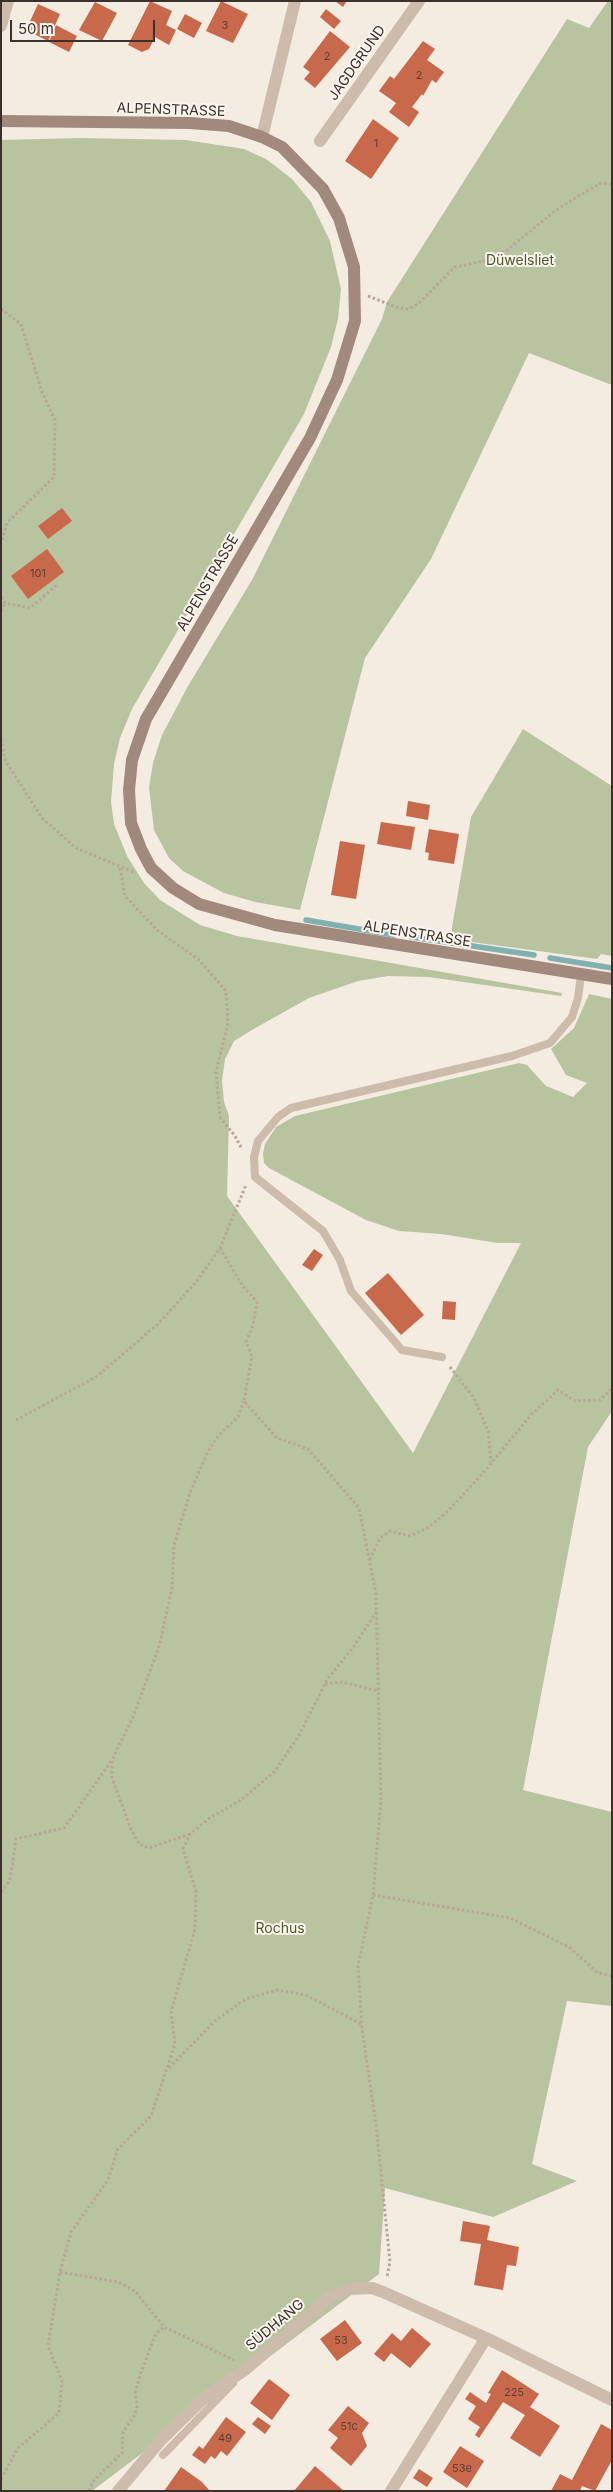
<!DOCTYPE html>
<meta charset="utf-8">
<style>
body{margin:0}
#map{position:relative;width:613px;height:2492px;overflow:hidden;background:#f4ebe1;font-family:Inter,sans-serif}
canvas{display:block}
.frame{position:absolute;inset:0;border:2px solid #3b302b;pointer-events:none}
.scale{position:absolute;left:10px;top:20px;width:145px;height:22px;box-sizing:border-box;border:2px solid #3b302b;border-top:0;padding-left:6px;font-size:15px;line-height:18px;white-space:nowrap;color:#3b302b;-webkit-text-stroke:4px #fbf5ee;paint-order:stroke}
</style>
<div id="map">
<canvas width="613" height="2492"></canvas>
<div class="frame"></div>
<div class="scale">50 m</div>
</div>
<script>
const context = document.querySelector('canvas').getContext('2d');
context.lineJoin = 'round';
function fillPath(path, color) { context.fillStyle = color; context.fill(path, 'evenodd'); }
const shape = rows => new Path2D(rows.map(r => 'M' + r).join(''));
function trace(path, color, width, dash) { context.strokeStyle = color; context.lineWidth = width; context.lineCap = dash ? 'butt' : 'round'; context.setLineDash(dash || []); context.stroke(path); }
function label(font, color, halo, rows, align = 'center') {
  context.font = font + ' Inter,sans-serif'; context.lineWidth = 4; context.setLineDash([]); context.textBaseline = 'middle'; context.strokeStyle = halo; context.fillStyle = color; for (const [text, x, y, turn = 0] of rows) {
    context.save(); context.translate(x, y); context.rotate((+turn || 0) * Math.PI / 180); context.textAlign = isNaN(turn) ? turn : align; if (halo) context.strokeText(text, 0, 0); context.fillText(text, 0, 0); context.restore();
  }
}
const green = shape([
 [608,1,612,1,612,385,529,353,431,559,365,658,300,910,255,902,224,893,183,871,169,858,154,830,149,787,153,763,162,735,188,686,252,580,382,319,387,302,567,19,589,28],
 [80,138,186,140,244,149,266,159,292,179,311,202,330,241,341,289,338,319,331,347,304,414,132,709,120,738,114,764,111,802,114,824,127,856,144,883,160,900,200,925,237,936,562,993,561,996,429,977,388,976,358,981,309,998,257,1027,234,1041,225,1059,222,1081,224,1102,229,1116,227,1196,413,1453,521,1243,498,1243,441,1234,399,1231,366,1220,269,1168,264,1163,263,1154,265,1144,276,1127,295,1116,519,1063,527,1065,546,1086,573,1097,587,1083,566,1075,551,1049,574,1028,589,994,612,999,612,1411,588,1447,523,1790,612,1812,612,2006,567,2001,532,2164,577,2181,493,2217,385,2188,379,2274,92,2491,1,2491,1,140],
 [523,729,612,786,612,956,601,954,597,959,450,939,471,817]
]);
const stream = shape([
 [306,920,394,935],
 [411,937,534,955],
 [550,958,612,968]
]);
const building = shape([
 [150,1,172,11,166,25,176,30,169,45,155,37,149,49,142,52,128,45],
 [221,1,248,14,233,43,206,31],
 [335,1,347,1,343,7],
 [95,2,117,13,102,41,79,30],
 [38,4,60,14,48,41,26,30],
 [326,9,341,21,334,29,320,17],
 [185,14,202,23,194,38,177,29],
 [56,25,77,36,69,52,49,42],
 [330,31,350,47,315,88,304,79,310,72,303,67],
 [423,41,435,49,427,60,444,72,436,83,432,80,423,96,422,94,412,107,419,112,409,127,389,112,396,103,379,91,390,76,394,79],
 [373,119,399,138,371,179,345,161],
 [62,508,72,521,48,539,38,526],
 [47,549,64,572,28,599,11,576],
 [408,801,430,805,428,820,406,816],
 [381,822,415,827,411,850,377,844],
 [429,829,459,834,454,864,428,860,429,853,425,852],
 [340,841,365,845,356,899,331,895],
 [314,1249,323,1255,312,1271,302,1265],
 [388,1273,424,1315,401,1335,365,1293],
 [443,1301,456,1302,455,1320,442,1319],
 [463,2221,490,2226,487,2240,519,2247,516,2266,507,2265,503,2290,474,2285,481,2244,460,2241],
 [345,2320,362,2343,337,2361,320,2339],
 [412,2328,431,2344,410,2368,391,2353,384,2362,374,2354,392,2333,401,2341],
 [502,2370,539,2394,530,2407,560,2426,540,2457,510,2438,525,2415,503,2402,479,2438,475,2435,480,2427,468,2419,476,2406,465,2399,470,2392,486,2403,491,2394,488,2393],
 [269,2379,290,2395,272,2420,250,2403],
 [348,2406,369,2423,362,2433,367,2446,351,2466,330,2448,338,2438,328,2430],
 [226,2417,246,2432,227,2456,221,2451,215,2459,211,2456,205,2464,192,2455,199,2446,203,2449],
 [258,2417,271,2426,265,2434,252,2424],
 [601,2424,612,2430,612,2460,595,2491,582,2486,580,2491,551,2491,560,2474,572,2480],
 [460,2446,484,2461,467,2488,443,2472],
 [315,2466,344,2491,294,2491],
 [181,2467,202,2482,210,2491,164,2491],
 [419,2469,433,2478,427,2487,413,2478]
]);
const path = shape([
 [368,296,399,308,409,309,419,303,455,267,489,260,507,250,555,211,580,195,601,183,612,184],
 [1,309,21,324,42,392,55,420,54,477,7,523,1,543],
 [1,597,5,603,30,608,58,584],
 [1,611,5,603],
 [1,739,5,760,42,818,76,848,136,873],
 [120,868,125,896,157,930,199,960,226,991,228,1023,216,1072,220,1117,235,1136,242,1149],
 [220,1248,242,1285,257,1302,253,1325,246,1342,252,1356,244,1401,277,1438,308,1449,359,1508,376,1594,381,1801,373,1895,358,1966,362,2029,376,2124,390,2262,387,2277],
 [450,1367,474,1398,488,1431,491,1462],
 [16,1420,96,1377,158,1324,197,1281,220,1248,246,1185],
 [370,1560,380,1538,390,1531,410,1536,429,1527,448,1511,483,1473,531,1415,558,1390,575,1401,600,1400,612,1388],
 [325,1684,342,1682,379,1691],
 [190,1834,149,1848,139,1844,131,1829,112,1778,112,1760,133,1717,159,1647,172,1587,174,1545,190,1493,208,1451,219,1435,238,1417,244,1401],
 [1,1892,10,1880,16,1839,64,1828,112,1760],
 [373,1895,510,1918,569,1947,598,1973,612,1976],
 [169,2068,215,2021,246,1999,277,1990,306,1995,361,2024],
 [60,2272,118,2282,135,2291,164,2327,234,2360],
 [1,2479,18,2448,59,2413,62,2381,48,2346,60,2272,71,2232,108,2180,118,2149,151,2116,175,2044,171,2012,195,1929,196,1892,183,1849,190,1834,210,1818,241,1800,275,1771,298,1737,328,1678,352,1649,377,1611],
 [89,2491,94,2480,122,2453,123,2432,135,2415,137,2406,135,2393,140,2375,156,2333,164,2327]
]);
const lane = shape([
 [442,1357,402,1350,351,1291,340,1260,323,1231,255,1177,254,1157,258,1141,278,1117,291,1108,512,1056,550,1043,572,1017,578,998,581,975],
 [163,2455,233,2383]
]);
const street = shape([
 [1,26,8,1],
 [262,137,295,1],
 [320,141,419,1],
 [118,2491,161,2440,204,2398,246,2369,330,2297,350,2289,372,2288,383,2292,486,2338,612,2400],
 [391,2491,486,2338]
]);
const secondary = shape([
 [1,121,190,123,229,126,262,137,282,147,323,189,339,218,354,267,355,321,337,380,310,438,146,719,132,760,129,790,131,823,141,849,151,868,173,888,199,904,275,925,612,979]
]);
const numberNames = [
 ["3",225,26],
 ["2",327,57],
 ["2",419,76],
 ["1",376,144],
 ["101",38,574],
 ["53",341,2341],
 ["225",514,2393],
 ["51c",349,2427],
 ["49",225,2439],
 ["53e",462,2469]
];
const streetNames = [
 ["JAGDGRUND",357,63,-55],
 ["ALPENSTRASSE",171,110,2],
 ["ALPENSTRASSE",208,583,-60],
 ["ALPENSTRASSE",417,934,9],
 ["SÜDHANG",275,2325,-40]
];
const parkNames = [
 ["Düwelsliet",520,261],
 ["Rochus",280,1929]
];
fillPath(green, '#b8c4a0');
trace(stream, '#7fb0b2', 5.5);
fillPath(building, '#c8694b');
trace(path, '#b9a596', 3, [2.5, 2.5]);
trace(lane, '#cdbbac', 8);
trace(street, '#cdbbac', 12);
trace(secondary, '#a18a7d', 12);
label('11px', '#5e3e33', null, numberNames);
label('14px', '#3b302b', '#fbf5ee', streetNames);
label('14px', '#4a5a2e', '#fbf5ee', parkNames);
</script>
